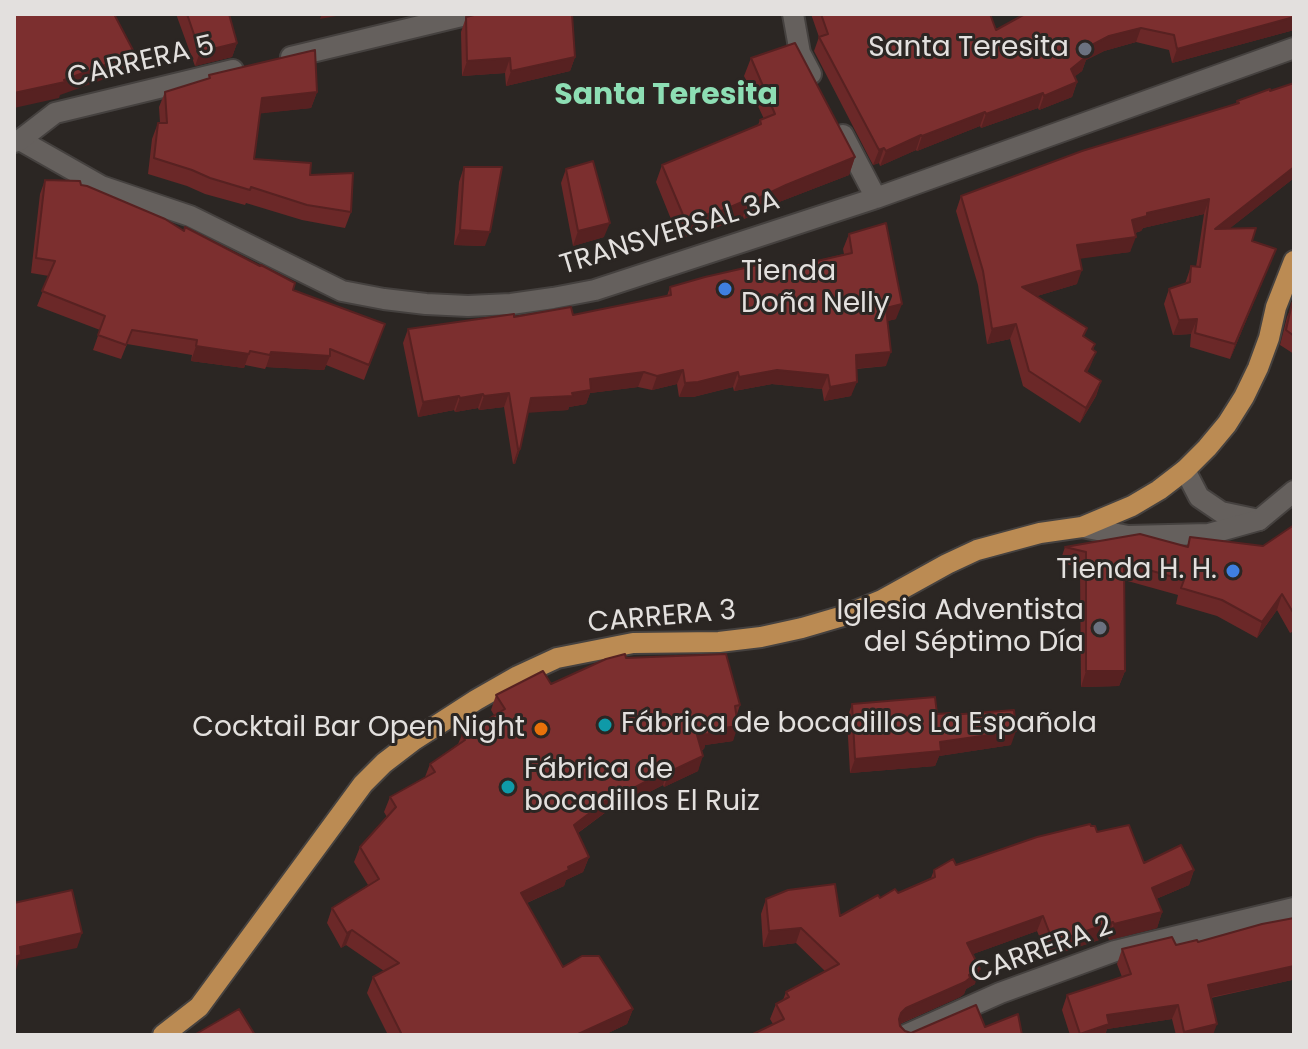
<!DOCTYPE html>
<meta charset="utf-8">
<style>
body{margin:0}
#map{position:relative;width:1308px;height:1049px;overflow:hidden;background:#2b2623;font-family:Poppins,sans-serif}
canvas{display:block}
.frame{position:absolute;inset:0;border:16px solid #e3e0de;pointer-events:none}
</style>
<div id="map">
<canvas width="1308" height="1049"></canvas>
<div class="frame"></div>
</div>
<script>
const context = document.querySelector('canvas').getContext('2d');
context.lineJoin = 'round';
const shape = rows => new Path2D(rows.map(r => 'M' + r).join(''));
function trace(path, color, width, dash) { context.strokeStyle = color; context.lineWidth = width; context.lineCap = dash ? 'butt' : 'round'; context.setLineDash(dash || []); context.stroke(path); }
function fillPath(path, color) { context.fillStyle = color; context.fill(path, 'evenodd'); }
function label(font, color, halo, rows, align = 'center') {
  context.font = font + ' Poppins,sans-serif'; context.lineWidth = 6; context.setLineDash([]); context.textBaseline = 'middle'; context.strokeStyle = halo; context.fillStyle = color; for (const [text, x, y, turn = 0] of rows) {
    context.save(); context.translate(x, y); context.rotate((+turn || 0) * Math.PI / 180); context.textAlign = isNaN(turn) ? turn : align; if (halo) context.strokeText(text, 0, 0); context.fillText(text, 0, 0); context.restore();
  }
}
const street = shape([
 [793,14,800,53,811,74],
 [843,135,876,198],
 [20,140,101,186,190,216,342,291,384,299,426,304,468,306,511,304,553,298,595,290,876,198,1294,48],
 [1185,470,1199,497,1221,512,1259,520],
 [906,1035,1000,993,1115,951,1294,908]
]);
const secondary = shape([
 [291,57,470,14],
 [14,142,20,140,55,113,233,70],
 [1082,527,1128,536,1209,534,1259,520,1294,491]
]);
const primary = shape([
 [163,1035,199,1007,363,784,384,763,414,740,476,700,518,676,557,658,633,643,719,642,761,637,802,628,843,616,882,600,947,564,977,550,1040,533,1082,527,1132,506,1159,490,1185,470,1207,448,1227,424,1244,397,1258,368,1269,338,1276,307,1294,261]
]);
const wall = shape([
 [176,14,229,14,237,43,232,57,195,66],
 [811,14,990,14,996,30,1294,14,1294,30,1172,63,1169,50,1136,42,1104,51,1086,60,1082,71,1075,76,1077,82,1072,97,1039,110,1038,108,981,128,980,126,917,151,916,150,880,166,879,163,873,165,814,51,819,37],
 [466,17,575,57,570,71,506,86,505,73,462,76,461,32],
 [751,58,855,157,849,175,779,202,744,219,743,216,706,232,705,230,679,239,656,182,662,165,758,125,760,120,764,119,744,76],
 [209,75,317,92,311,108,260,113,254,159,310,175,351,212,345,228,302,220,246,203,245,205,205,194,187,186,148,174,152,139,158,123,160,123,159,107,165,92,208,79],
 [1294,83,1294,178,1230,228,1252,241,1276,249,1230,359,1190,347,1191,334,1173,335,1164,304,1169,289,1185,284,1191,266,1196,267,1204,214,1143,228,1141,231,1135,233,1130,252,1080,258,1077,284,1037,296,1083,337,1095,344,1093,350,1096,352,1087,372,1101,381,1096,396,1080,423,1023,386,1010,339,987,344,978,285,956,211,961,196,1236,104,1237,101],
 [464,167,485,246,454,245,459,182],
 [566,169,604,237,573,246,561,183],
 [45,180,81,185,293,290,385,324,364,380,326,365,324,370,266,367,265,369,245,365,244,368,191,361,192,355,127,344,121,359,93,350,100,330,37,306,49,276,31,273,40,194],
 [849,234,896,319,887,321,886,366,856,369,851,396,824,401,822,389,772,384,734,391,733,387,693,397,679,397,677,384,652,390,638,387,590,393,586,404,569,407,568,410,528,412,520,449,515,464,513,464,504,407,479,410,478,408,455,412,454,410,418,417,403,343,408,329,514,317,573,315,667,296,670,287,764,273,844,254,843,249],
 [1294,301,1294,354,1280,345,1287,317],
 [1294,525,1294,631,1290,633,1277,610,1257,638,1217,616,1176,604,1178,595,1124,580,1125,671,1119,686,1081,687,1080,568,1060,562,1065,547,1187,547,1190,537,1263,546],
 [626,658,740,705,737,714,733,741,705,745,704,749,702,750,698,771,664,787,663,785,620,807,618,803,578,833,589,857,583,872,566,880,564,886,527,903,563,967,633,1009,627,1024,604,1035,388,1035,367,993,373,977,384,971,346,945,341,948,327,923,332,908,368,885,354,862,360,847,387,817,384,812,390,797,425,777,430,764,458,744,462,735,494,715,491,710,496,695,551,684],
 [852,704,950,715,1011,745,939,756,935,766,850,773,847,719],
 [1097,832,1144,863,1194,870,1189,885,1156,899,1162,912,1157,928,1109,940,1108,937,1048,957,1037,931,973,954,975,984,966,989,964,994,960,997,900,1024,905,1031,911,1033,985,1027,1022,1035,751,1035,773,1024,770,1019,776,1004,783,1000,786,992,825,971,796,943,763,947,761,914,766,899,840,916,880,898,898,893,931,878,934,870],
 [1294,918,1294,986,1292,980,1211,998,1213,1035,1176,1035,1172,1019,1107,1029,1105,1035,1070,1035,1062,1010,1067,995,1122,977,1117,964,1122,949,1176,945,1198,942]
]);
const shadedWall = shape([
 [322,14,347,14,320,19],
 [1294,17,1294,30,1172,63,1177,49],
 [1141,28,1136,42,1104,51,1086,60,1082,71,1066,83,1071,69,1090,46,1109,36],
 [237,43,232,57,195,66,200,52],
 [135,54,130,70,60,95,59,98,14,108,14,93,64,80],
 [575,57,570,71,506,86,511,71],
 [510,58,505,73,462,76,467,61],
 [1077,82,1072,97,1039,110,1044,96],
 [317,92,311,108,256,114,262,98],
 [1043,93,1038,108,981,128,986,114],
 [985,112,980,126,917,151,922,136],
 [921,135,916,150,880,166,886,151],
 [884,148,879,163,873,165,879,150],
 [855,157,849,175,779,202,744,219,750,202,786,185],
 [1294,167,1294,178,1210,244,1215,229],
 [749,199,743,216,706,232,712,215],
 [1209,199,1204,214,1143,228,1141,231,1126,235,1132,220,1147,213],
 [711,213,705,230,679,239,686,222],
 [610,223,604,237,573,246,578,231],
 [460,230,490,232,485,246,454,245],
 [1136,237,1130,252,1071,260,1077,245],
 [1276,249,1270,264,1230,359,1235,344],
 [1082,270,1077,284,1017,302,1022,287],
 [902,304,896,319,880,323,886,308],
 [1197,319,1191,334,1173,335,1179,320],
 [1016,324,1010,339,987,344,992,329],
 [196,346,249,354,244,368,191,361],
 [271,352,330,356,324,370,266,367],
 [891,352,886,366,850,369,856,355],
 [1096,352,1090,367,1080,386,1085,371],
 [683,370,677,384,652,390,657,376],
 [777,370,828,375,822,389,772,384,734,391,739,377],
 [644,372,638,387,590,393,586,404,569,407,568,410,526,413,531,398,572,393,590,379],
 [738,372,733,387,693,397,679,397,685,383],
 [1101,381,1096,396,1080,423,1086,408],
 [857,382,851,396,824,401,830,387],
 [509,393,504,407,479,410,484,396],
 [483,394,478,408,455,412,460,398],
 [459,396,454,410,418,417,423,402],
 [518,449,520,449,515,464,513,464],
 [1282,594,1277,610,1257,638,1262,622],
 [1086,671,1125,671,1119,686,1081,687],
 [738,726,733,741,705,745,704,749,692,750,697,735,709,730],
 [1016,731,1011,745,939,756,935,766,850,773,855,759,940,742],
 [703,756,698,771,664,787,669,772],
 [668,770,663,785,620,807,626,792],
 [624,787,618,803,568,840,574,825],
 [589,857,583,872,566,880,564,886,515,908,521,893,568,867],
 [1194,870,1189,885,1146,903,1152,888],
 [1162,912,1157,928,1109,940,1114,924],
 [1043,916,1037,931,962,958,967,943],
 [1113,922,1108,937,1048,957,1053,942],
 [801,928,796,943,763,947,769,931],
 [352,930,346,945,341,948,347,933],
 [82,933,77,948,19,960,16,970,14,970,14,957,20,947],
 [1294,966,1294,975,1292,980,1202,999,1208,985],
 [980,969,975,984,966,989,964,994,960,997,901,1023,895,1028,901,1013,906,1008],
 [1178,1005,1172,1019,1107,1029,1105,1035,1080,1035,1107,1015],
 [633,1009,627,1024,604,1035,576,1035],
 [1217,1024,1213,1035,1183,1035,1184,1032]
]);
const building = shape([
 [14,14,114,14,135,54,64,80,65,82,14,93,14,14],
 [187,14,229,14,237,43,200,52,187,14],
 [478,14,572,14,575,57,511,71,510,58,467,61,466,17,478,14],
 [821,14,990,14,996,30,1025,14,1294,14,1294,17,1177,49,1174,35,1141,28,1109,36,1090,46,1087,56,1071,69,1077,82,1044,96,1043,93,986,114,985,112,922,136,921,135,886,151,884,148,879,150,819,37,828,34,821,14],
 [795,43,855,157,786,185,750,202,749,199,712,215,711,213,686,222,662,165,761,124,760,120,775,114,751,58,795,43],
 [315,50,317,92,262,98,254,159,311,163,310,175,353,173,351,212,307,205,251,187,250,190,210,178,192,170,154,158,158,123,167,123,165,92,210,78,209,75,315,50],
 [1294,83,1294,167,1215,229,1256,228,1252,241,1276,249,1235,344,1195,333,1197,319,1179,320,1169,289,1190,282,1191,266,1200,267,1209,199,1147,213,1147,216,1132,220,1136,237,1077,245,1082,270,1022,287,1087,328,1083,336,1095,344,1092,349,1096,352,1085,371,1101,381,1086,408,1029,371,1016,324,992,329,983,271,961,196,1082,151,1239,103,1237,101,1270,89,1270,91,1294,83],
 [593,161,610,223,578,231,566,169,593,161],
 [464,167,502,167,490,232,460,230,464,167],
 [45,180,80,181,81,185,87,186,165,219,184,231,185,227,260,266,261,265,295,283,293,290,385,324,369,365,330,349,330,356,271,352,270,355,250,351,249,354,196,346,197,340,132,330,126,345,98,335,105,316,42,291,55,261,36,258,45,180],
 [886,223,902,304,886,308,891,352,856,355,857,382,830,387,828,375,777,370,739,377,738,372,698,382,685,383,683,370,657,376,644,372,590,379,591,390,572,393,573,396,531,398,520,449,518,449,509,393,484,396,483,394,460,398,459,396,423,402,408,329,514,314,514,317,571,307,573,315,671,295,670,287,705,277,762,264,764,273,852,253,849,234,886,223],
 [1294,301,1294,336,1286,330,1292,303,1294,301],
 [1294,525,1294,614,1282,594,1262,622,1222,600,1181,588,1184,580,1124,563,1125,671,1086,671,1086,552,1065,547,1140,534,1188,547,1190,537,1263,546,1294,525],
 [625,654,626,658,726,654,740,705,735,706,738,726,709,730,709,734,697,735,703,756,669,772,668,770,626,792,624,787,574,825,589,857,568,867,569,870,521,893,563,967,582,956,599,956,633,1009,576,1035,402,1035,373,977,399,963,352,930,347,933,332,908,379,879,360,847,396,807,390,797,435,772,430,764,465,740,462,735,505,709,496,695,543,671,551,684,606,659,625,654],
 [935,697,937,714,950,713,950,715,1014,710,1016,731,940,742,941,751,855,759,852,704,935,697],
 [1090,824,1091,826,1095,826,1097,832,1129,825,1144,863,1181,845,1194,870,1152,888,1162,912,1114,924,1113,922,1053,942,1043,916,967,943,980,969,969,975,970,978,965,982,906,1008,901,1013,899,1019,900,1026,905,1031,911,1033,976,1005,985,1027,1018,1014,1022,1035,751,1035,784,1019,776,1004,789,997,786,992,839,964,801,928,769,931,766,899,788,890,835,884,840,916,878,895,880,898,895,889,898,893,935,877,934,870,953,859,956,865,1037,837,1090,824],
 [72,890,82,933,20,947,21,955,14,957,14,903,72,890],
 [1294,918,1294,966,1208,985,1217,1024,1184,1032,1178,1005,1107,1015,1109,1024,1080,1034,1067,995,1131,974,1122,949,1172,937,1176,945,1197,940,1198,942,1262,924,1294,918],
 [239,1009,255,1035,194,1035,239,1009]
]);
const markers = [
 [1085,49,8,"#6b7280"],
 [725,289,8,"#3f7fe0"],
 [1233,571,8,"#3f7fe0"],
 [1100,628,8,"#6b7280"],
 [605,725,8,"#0f9aa8"],
 [541,729,8,"#e8710a"],
 [508,787,8,"#0f9aa8"]
];
const poiNames = [
 ["Santa Teresita",1069,49],
 ["Tienda",741,273,"left"],
 ["Doña Nelly",741,305,"left"],
 ["Tienda H. H.",1217,571],
 ["Iglesia Adventista",1084,612],
 ["del Séptimo Día",1084,644],
 ["Fábrica de bocadillos La Española",621,725,"left"],
 ["Cocktail Bar Open Night",525,729],
 ["Fábrica de",524,771,"left"],
 ["bocadillos El Ruiz",524,803,"left"]
];
const streetNames = [
 ["CARRERA 5",141,63,-13],
 ["TRANSVERSAL 3A",670,234,-17],
 ["CARRERA 3",662,618,-5],
 ["CARRERA 2",1042,951,-20]
];
const neighbourhoodNames = [
 ["Santa Teresita",666,96]
];
trace(street, '#45413f', 24);
trace(secondary, '#45413f', 24);
trace(primary, '#45413f', 24);
trace(street, '#65605d', 20);
trace(secondary, '#65605d', 20);
trace(primary, '#bb8b53', 20);
fillPath(wall, '#6b2828');
fillPath(shadedWall, '#572121');
fillPath(building, '#7c2f2f');
trace(building, '#572121', 2);
for (const [x, y, r, color] of markers) { const dot = new Path2D(); dot.arc(x, y, r, 0, 2 * Math.PI); context.fillStyle = color; context.fill(dot); trace(dot, '#2b2623', 3); }
label('28px', '#e3e0de', '#2b2623', poiNames, 'right');
label('28px', '#e3e0de', '#2b2623', streetNames);
label('bold 30px', '#8ddeb4', '#2b2623', neighbourhoodNames);
</script>
